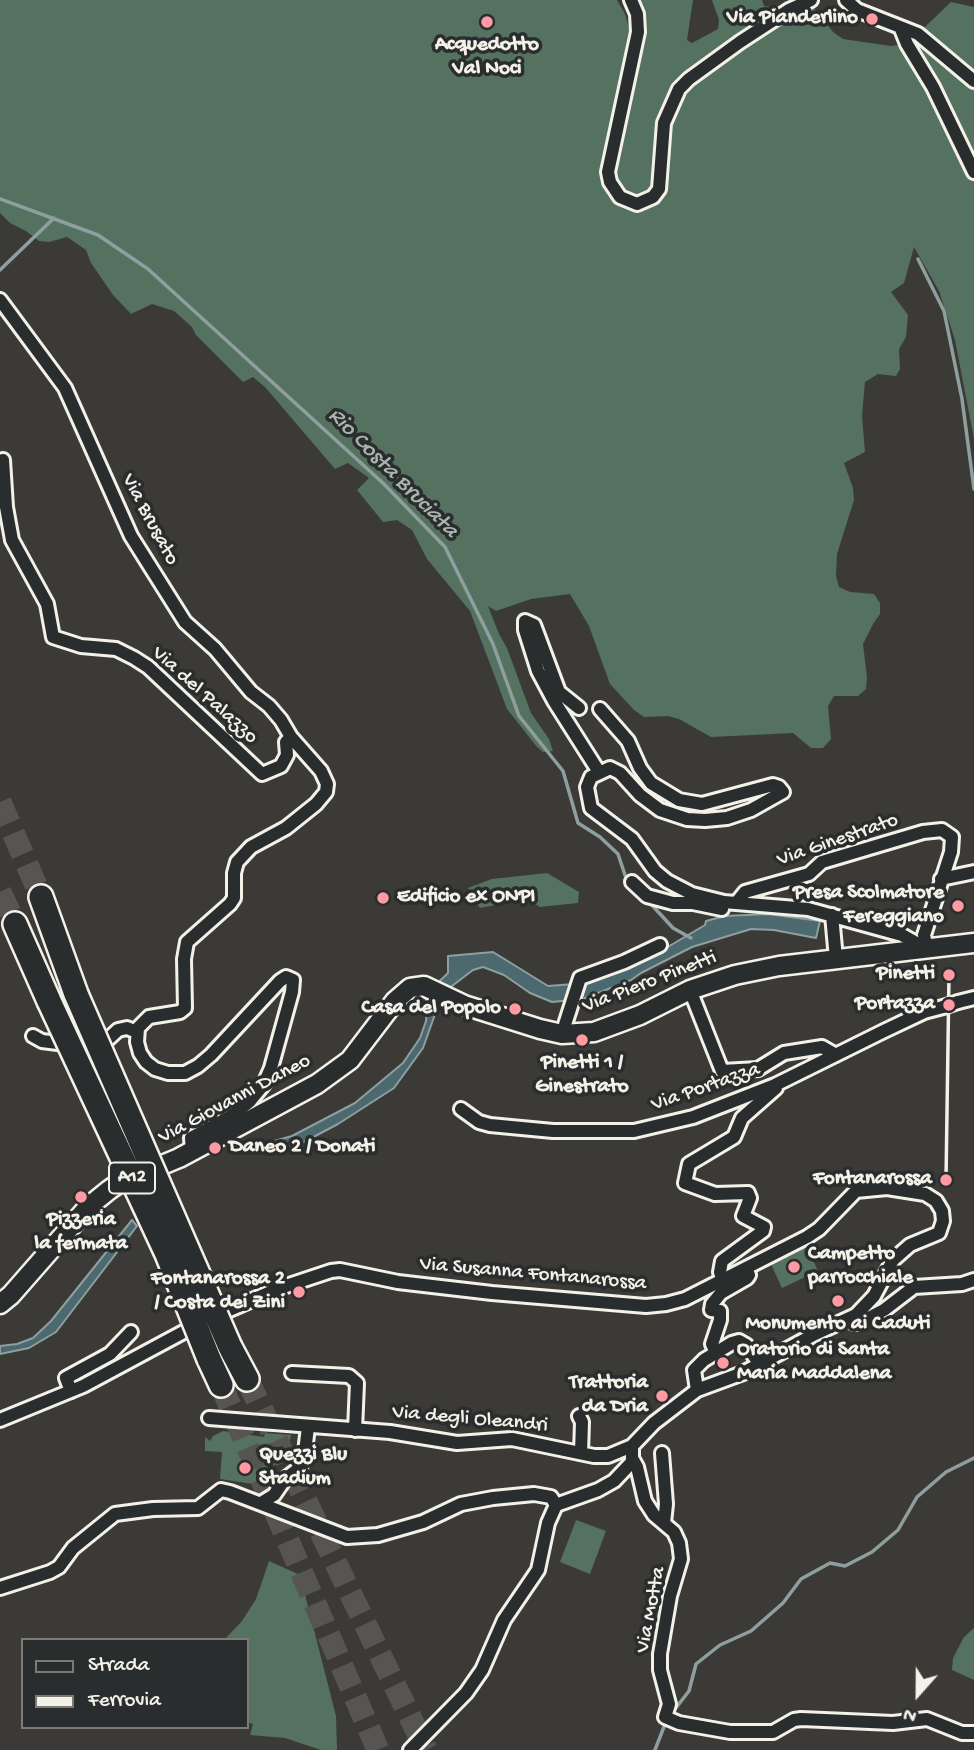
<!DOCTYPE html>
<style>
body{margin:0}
#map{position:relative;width:974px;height:1750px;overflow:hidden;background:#3b3a37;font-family:"Gochi Hand",sans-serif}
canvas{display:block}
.legend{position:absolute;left:21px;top:1638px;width:228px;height:91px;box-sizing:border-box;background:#2a2d2e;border:2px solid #7b7b78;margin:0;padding:9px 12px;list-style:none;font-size:21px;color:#f4f1e8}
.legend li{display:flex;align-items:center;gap:14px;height:35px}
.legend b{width:35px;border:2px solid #7b7b78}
.north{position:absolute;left:883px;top:1659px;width:70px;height:70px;-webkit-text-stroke:5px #2a2d2e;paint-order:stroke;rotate:201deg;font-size:19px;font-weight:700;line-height:28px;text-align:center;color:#f4f1e8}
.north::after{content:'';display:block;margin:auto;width:24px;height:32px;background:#f4f1e8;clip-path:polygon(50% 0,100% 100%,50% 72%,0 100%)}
</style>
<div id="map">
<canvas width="974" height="1750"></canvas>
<ul class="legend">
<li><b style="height:9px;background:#2a2d2e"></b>Strada</li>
<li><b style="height:9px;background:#f4f1e8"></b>Ferrovia</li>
</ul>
<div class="north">N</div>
</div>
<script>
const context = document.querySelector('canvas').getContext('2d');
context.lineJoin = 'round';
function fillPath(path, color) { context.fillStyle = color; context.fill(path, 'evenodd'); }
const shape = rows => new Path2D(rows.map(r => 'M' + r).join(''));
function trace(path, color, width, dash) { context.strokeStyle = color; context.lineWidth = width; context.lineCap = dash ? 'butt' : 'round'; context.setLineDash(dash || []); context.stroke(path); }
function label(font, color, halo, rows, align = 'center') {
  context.font = font + ' "Gochi Hand",sans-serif'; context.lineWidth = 7; context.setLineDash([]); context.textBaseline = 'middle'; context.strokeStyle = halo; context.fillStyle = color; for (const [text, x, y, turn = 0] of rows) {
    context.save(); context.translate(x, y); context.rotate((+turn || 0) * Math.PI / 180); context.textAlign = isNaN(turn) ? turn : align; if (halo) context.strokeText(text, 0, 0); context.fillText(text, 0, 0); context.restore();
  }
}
const green = shape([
 [0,0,617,0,625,14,629,28,628,52,623,69,603,177,638,209,647,207,655,202,667,125,684,93,694,80,782,17,813,7,833,32,843,39,891,46,907,44,951,2,974,7,974,439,955,340,939,291,914,247,904,283,891,292,908,315,906,337,899,349,900,369,896,376,878,374,865,382,862,416,865,452,844,463,853,488,854,500,837,554,836,576,839,587,850,592,874,594,880,603,880,614,873,624,863,644,867,677,866,689,858,696,834,696,828,706,831,739,823,748,811,748,793,733,711,737,679,719,668,716,644,717,634,710,610,684,589,626,570,594,531,599,496,611,488,606,499,634,507,648,531,713,549,739,553,751,543,752,537,747,507,709,470,611,427,559,412,530,397,520,383,522,357,490,369,478,348,463,335,469,265,387,253,377,243,382,196,335,192,327,174,311,152,304,131,314,113,295,91,263,86,250,67,237,49,242,39,241,26,231,10,223,0,213],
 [639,0,693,0,687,40,692,43,718,29,719,20,712,0,762,0,764,6,771,7,773,10,770,14,685,74,671,92,660,116,656,142,657,179,653,189,645,198,636,200,625,195,615,179,615,158,645,17],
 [547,873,579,892,578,903,540,907,527,899,480,908,468,888,492,879],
 [807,1247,818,1271,782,1288,771,1264],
 [223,1431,264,1437,265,1433,291,1435,288,1450,281,1462,272,1466,274,1459,270,1458,267,1486,220,1479,222,1452,205,1451,205,1437,210,1441,213,1436],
 [576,1520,606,1531,590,1574,560,1562],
 [269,1561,300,1575,336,1716,337,1750,321,1750,285,1738,250,1735,253,1724,247,1722,247,1640,224,1640,242,1621,256,1599],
 [974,1628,974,1680,952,1670,953,1658,964,1637]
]);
const water = shape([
 [768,914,820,921,816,938,774,930,751,929,692,947,641,973,631,980,583,999,552,1002,530,993,504,975,483,967,473,970,448,989,439,1003,423,1048,394,1088,338,1124,304,1142,274,1153,267,1143,292,1136,355,1103,403,1063,420,1038,426,1021,427,1005,425,995,448,973,448,956,493,952,548,986,587,983,626,969,666,948,705,925,706,921,725,916,768,914],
 [132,1220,137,1226,56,1332,29,1348,0,1354,0,1346,17,1344,33,1338,51,1321,132,1220]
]);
const stream = shape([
 [0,199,98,235,148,269,384,484,445,547,493,644,519,716,563,771,578,823,600,837,618,854,627,881],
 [918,259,944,311,962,399,974,489],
 [0,270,54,218],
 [650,903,673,928,691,938],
 [672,1713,689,1691,696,1664,720,1645,751,1631,783,1603,801,1579,830,1563,845,1566,872,1552,898,1530,917,1497,946,1472,974,1458],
 [655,1750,667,1719]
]);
const highwayTunnel = shape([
 [0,802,41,897],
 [0,892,15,924],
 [247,1379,426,1750],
 [221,1385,378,1750]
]);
const street = shape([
 [631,0,637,14,638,32,608,172,610,182,620,197,637,204,653,197,659,189,664,123,679,89,689,79,740,42,789,10,811,0],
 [846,0,857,10,918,34,974,81],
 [901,29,907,44,933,87,974,172],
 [0,300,65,388,131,536,185,622,215,649,251,692,269,706,281,720,291,737,321,771,327,784,326,792,316,804,286,828,251,847,237,862,234,873,234,898,230,904,187,942,184,959,185,1008,180,1012,149,1017,138,1028,137,1042,140,1053,146,1062,155,1069,168,1073,185,1073,198,1066,211,1055,280,981,286,977,293,980,292,992,271,1068,264,1084,250,1101,233,1115,191,1138,192,1151],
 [3,460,6,507,12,540,47,604,53,637,81,646,116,649,134,658,148,667,262,774,281,766,287,755,286,742,291,737],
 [579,708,559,692,534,625,525,621,525,630,538,671,554,701,599,772],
 [600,709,628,741,640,768,651,783,679,800,702,804,773,785,779,787,783,792,751,810,727,818,705,820,687,819,660,810,640,795,620,773,610,768,591,777,587,787,591,808,632,839,655,871,667,881,692,894,724,902,808,909,902,935,927,949],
 [941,879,974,872],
 [632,882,647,896,673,903,693,903,722,909],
 [737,902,745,892,809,874,822,862,923,832,942,830,952,837,951,852,924,935,927,949],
 [832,915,836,959],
 [690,990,722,1071,758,1069,784,1053,822,1047,836,1055],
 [958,1002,974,998],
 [562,1034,580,978,624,962,660,945],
 [33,1036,42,1041,81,1046,105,1042,118,1030,127,1028,137,1032],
 [461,1109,479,1122,490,1125,553,1131,634,1131,693,1117,775,1085,884,1031,924,1012,943,1007],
 [722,1279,720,1272,722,1261,763,1231,764,1227,743,1216,750,1198,748,1193,715,1194,685,1183,689,1164,734,1137,742,1118,776,1088],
 [848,1319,854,1323,861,1322,884,1310,914,1287,962,1284,974,1280],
 [720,1351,714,1348,712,1344,720,1320,720,1311,711,1310,712,1304,721,1293,747,1278,749,1275,746,1268],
 [292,1373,349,1376,357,1383,355,1430],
 [697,1390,694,1370,704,1360,732,1343,739,1341,746,1345,759,1363],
 [71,1391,66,1378,110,1354,131,1332],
 [579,1416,582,1422,581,1453],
 [209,1418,390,1432,457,1443,512,1439,594,1456,608,1456,632,1446],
 [0,1420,83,1386,204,1321,280,1288,331,1271,340,1270,398,1282,492,1293,646,1306,666,1304,685,1299,807,1237,819,1229,856,1191,887,1188,925,1194,936,1201,942,1211,943,1221,939,1233,910,1245,893,1260,874,1296,856,1315,815,1334,743,1373,697,1390,654,1423,632,1446,632,1462,614,1481,598,1490,556,1505,548,1523,538,1570,504,1620,482,1670,466,1693,410,1750],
 [662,1453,666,1504,664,1523],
 [632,1458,637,1467,645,1501,654,1515,674,1532,679,1543,681,1559,670,1596,660,1654,660,1670,669,1704,665,1717,679,1723,730,1732,773,1732,794,1720,801,1719,893,1723,927,1719,962,1733,974,1733],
 [261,1503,274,1495,285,1479,297,1470,304,1460,308,1427],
 [0,1588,50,1572,59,1567,73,1548,115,1514,153,1509,198,1508,221,1490,230,1492,347,1537,378,1535,423,1522,461,1504,493,1498,534,1494,551,1497,556,1505]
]);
const secondary = shape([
 [0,1304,11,1295,88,1207,109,1190,119,1183,179,1158,317,1084,350,1060,395,1001,410,988,424,986,464,1005,540,1029,562,1034,594,1032,640,1015,690,990,735,975,779,966,974,943]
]);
const highway = shape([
 [41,897,76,994],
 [15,924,49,1001],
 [230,1347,247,1379],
 [209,1359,221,1385]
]);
const rail = shape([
 [946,1180,949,975]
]);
const streetBridge = shape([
 [943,1007,958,1002]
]);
const highwayBridge = shape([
 [76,994,230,1347],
 [49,1001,167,1254,209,1359]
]);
const markers = [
 [872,19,7,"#ff9aa2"],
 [487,22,7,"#ff9aa2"],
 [383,898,7,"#ff9aa2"],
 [958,906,7,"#ff9aa2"],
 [949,975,7,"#ff9aa2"],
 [949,1005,7,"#ff9aa2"],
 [515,1009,7,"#ff9aa2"],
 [582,1040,7,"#ff9aa2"],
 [215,1148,7,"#ff9aa2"],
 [946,1180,7,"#ff9aa2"],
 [81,1197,7,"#ff9aa2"],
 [794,1267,7,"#ff9aa2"],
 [299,1292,7,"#ff9aa2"],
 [838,1301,7,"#ff9aa2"],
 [723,1363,7,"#ff9aa2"],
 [662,1396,7,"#ff9aa2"],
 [245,1468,7,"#ff9aa2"]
];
const shields = [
 [132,1178,46]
];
const shieldNames = [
 ["A12",132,1178]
];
const poiNames = [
 ["Via Pianderlino",858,19],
 ["Acquedotto",487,46,"center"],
 ["Val Noci",487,70,"center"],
 ["Presa Scolmatore",944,894],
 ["Fereggiano",944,918],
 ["Edificio ex ONPI",397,898,"left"],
 ["Pinetti",935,975],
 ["Portazza",935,1005],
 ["Casa del Popolo",501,1009],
 ["Pinetti 1 /",582,1064,"center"],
 ["Ginestrato",582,1088,"center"],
 ["Daneo 2 / Donati",229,1148,"left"],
 ["Fontanarossa",932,1180],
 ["Pizzeria",81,1221,"center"],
 ["la fermata",81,1245,"center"],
 ["Campetto",808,1255,"left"],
 ["parrocchiale",808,1279,"left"],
 ["Fontanarossa 2",285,1280],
 ["/ Costa dei Zini",285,1304],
 ["Monumento ai Caduti",838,1325,"center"],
 ["Oratorio di Santa",737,1351,"left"],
 ["Maria Maddalena",737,1375,"left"],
 ["Trattoria",648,1384],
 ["da Dria",648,1408],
 ["Quezzi Blu",259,1456,"left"],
 ["Stadium",259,1480,"left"]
];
const streetNames = [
 ["Via Brusato",149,520,62],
 ["Via del Palazzo",204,696,42],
 ["Via Ginestrato",838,841,-19],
 ["Via Piero Pinetti",650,983,-21],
 ["Via Portazza",706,1088,-19],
 ["Via Giovanni Daneo",235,1100,-28],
 ["Via Susanna Fontanarossa",533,1275,5],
 ["Via degli Oleandri",470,1420,5],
 ["Via Motta",652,1610,-79]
];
const waterNames = [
 ["Rio Costa Bruciata",392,474,45]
];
fillPath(green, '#557160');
fillPath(water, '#4c6970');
trace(water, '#8f9fa0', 2);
trace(stream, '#8f9fa0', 3.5);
trace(highwayTunnel, '#575552', 23, [23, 11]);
trace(street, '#f4f1e8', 18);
trace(secondary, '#f4f1e8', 23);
trace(highway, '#f4f1e8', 28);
trace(street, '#2a2d2e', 12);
trace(secondary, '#2a2d2e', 18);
trace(highway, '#2a2d2e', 23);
trace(rail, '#f4f1e8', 3.5);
trace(streetBridge, '#f4f1e8', 18, []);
trace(highwayBridge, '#f4f1e8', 28, []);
trace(streetBridge, '#2a2d2e', 12);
trace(highwayBridge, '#2a2d2e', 23);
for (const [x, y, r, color] of markers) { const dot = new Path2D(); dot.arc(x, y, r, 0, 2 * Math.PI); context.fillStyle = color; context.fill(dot); trace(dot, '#2a2d2e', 2.5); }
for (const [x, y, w] of shields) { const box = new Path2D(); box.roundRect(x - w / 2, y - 15.5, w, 31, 5); context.fillStyle = '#2a2d2e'; context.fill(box); trace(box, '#f4f1e8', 2); }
label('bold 19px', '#f4f1e8', null, shieldNames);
label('bold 21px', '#f4f1e8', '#2a2d2e', poiNames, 'right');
label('21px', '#f4f1e8', '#2a2d2e', streetNames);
label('italic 23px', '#a8b4b2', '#2a2d2e', waterNames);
</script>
